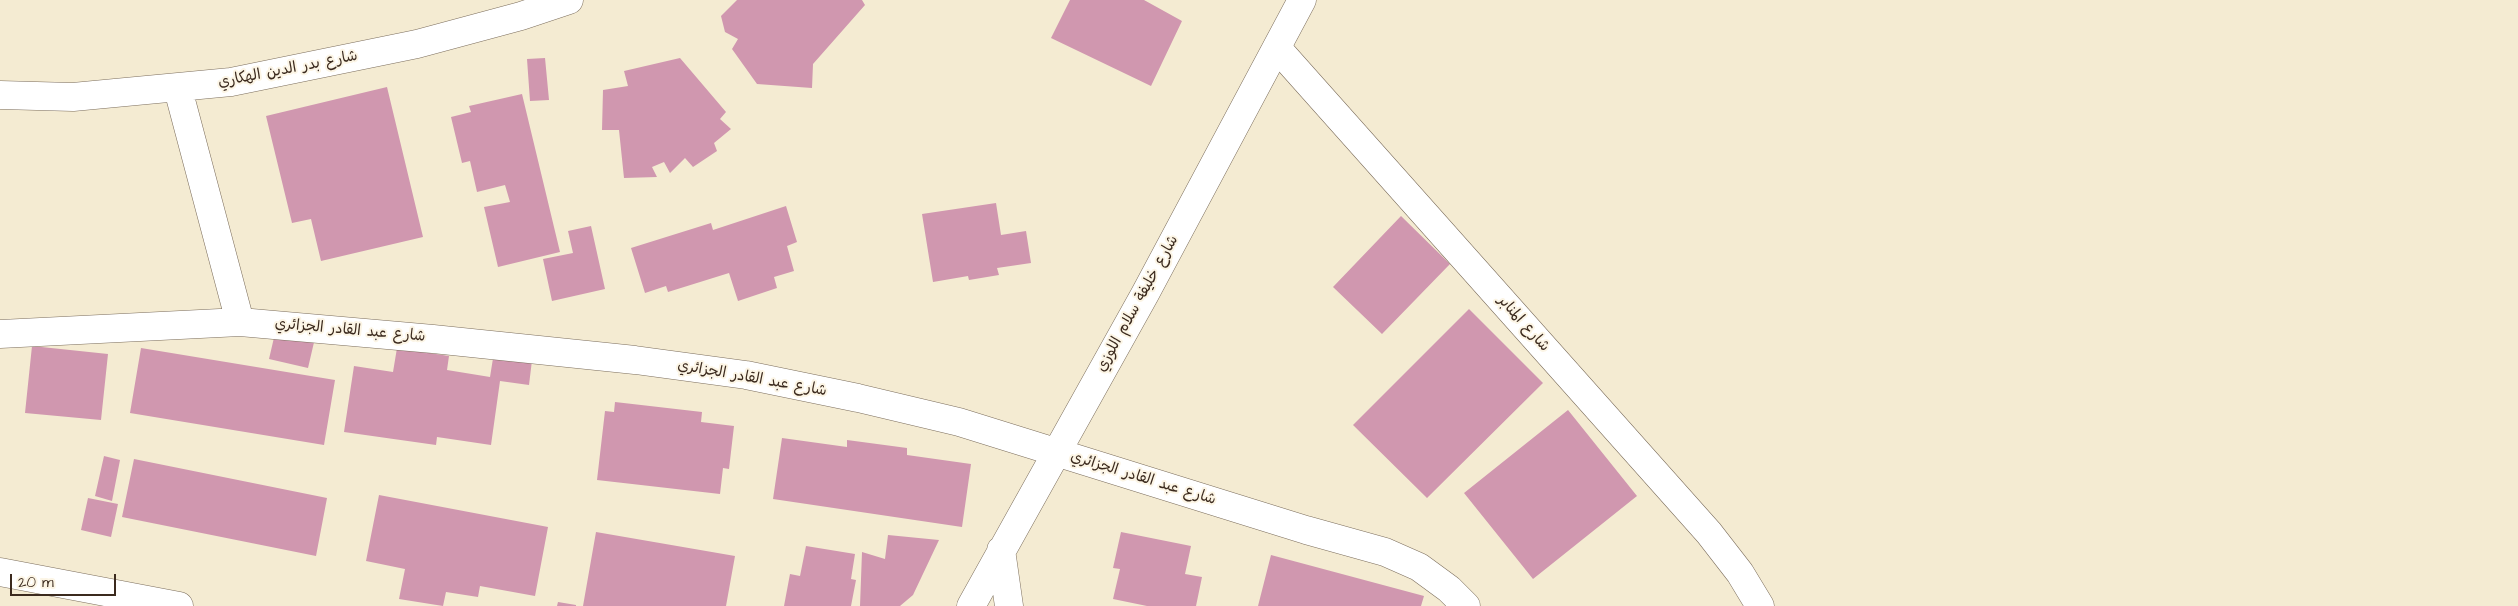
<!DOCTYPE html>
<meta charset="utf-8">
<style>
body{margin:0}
#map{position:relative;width:2518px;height:606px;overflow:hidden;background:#f4ebd2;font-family:"Architects Daughter",sans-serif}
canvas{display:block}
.scale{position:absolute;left:10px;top:574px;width:106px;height:22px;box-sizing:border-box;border:2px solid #3b2a1e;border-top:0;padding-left:6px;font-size:15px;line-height:18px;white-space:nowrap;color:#3b2a1e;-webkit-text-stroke:4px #fcf5e5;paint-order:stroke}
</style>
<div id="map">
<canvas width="2518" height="606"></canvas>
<div class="scale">20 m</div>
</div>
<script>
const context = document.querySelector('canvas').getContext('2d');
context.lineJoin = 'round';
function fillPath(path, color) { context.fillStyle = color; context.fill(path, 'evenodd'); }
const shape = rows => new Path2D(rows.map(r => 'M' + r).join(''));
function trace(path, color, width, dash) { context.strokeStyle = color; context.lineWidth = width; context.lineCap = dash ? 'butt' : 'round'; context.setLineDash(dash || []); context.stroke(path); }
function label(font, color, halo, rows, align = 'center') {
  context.font = font + ' "Architects Daughter","Playpen Sans Arabic",sans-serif'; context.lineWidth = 4; context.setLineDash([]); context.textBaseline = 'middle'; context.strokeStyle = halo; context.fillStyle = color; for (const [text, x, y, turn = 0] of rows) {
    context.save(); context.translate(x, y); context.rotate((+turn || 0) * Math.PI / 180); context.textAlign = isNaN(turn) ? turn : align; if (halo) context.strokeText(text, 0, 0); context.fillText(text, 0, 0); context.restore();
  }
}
const building = shape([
 [737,0,862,0,865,5,813,64,812,88,757,84,732,49,738,39,725,32,721,16],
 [1070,0,1144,0,1182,21,1151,86,1051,38],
 [545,58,549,100,530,101,527,59],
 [680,58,726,112,720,119,731,129,714,143,717,151,693,167,685,158,670,173,664,162,652,167,657,177,624,178,619,130,602,130,603,90,628,86,624,71],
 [387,87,423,237,321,261,311,219,292,223,266,116],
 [522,94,560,252,498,267,484,207,510,202,505,185,477,192,470,161,462,163,451,117,471,112,469,106],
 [996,203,1001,235,1026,231,1031,263,997,268,999,275,969,280,968,276,933,282,922,214],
 [786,206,797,242,787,246,794,271,774,277,777,288,738,301,729,273,668,292,666,286,645,293,631,248,711,223,713,230],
 [1401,216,1450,264,1382,334,1333,287],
 [591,226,605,289,552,301,543,259,573,253,568,231],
 [1469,309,1543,383,1427,498,1353,425],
 [276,329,315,338,308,368,269,359],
 [32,346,108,354,101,420,25,413],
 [495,346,533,352,529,385,500,381,491,445,437,437,436,445,344,432,354,366,393,372,397,348,449,356,447,370,490,377],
 [141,348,335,380,324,445,130,413],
 [615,402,702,412,701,422,734,426,729,469,723,468,720,494,597,480,605,411,614,412],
 [1568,410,1637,496,1533,579,1464,493],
 [782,438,847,447,847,440,907,448,907,455,971,464,962,527,773,499],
 [104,456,120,460,112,501,95,496],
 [134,459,327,498,316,556,122,517],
 [379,495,548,527,535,596,480,586,478,597,446,592,443,606,399,599,405,569,366,561],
 [88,498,118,504,111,537,81,530],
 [596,532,735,556,726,606,583,606],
 [1121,532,1191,546,1185,574,1202,577,1196,606,1147,606,1113,599,1120,569,1113,568],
 [888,535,939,540,913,595,900,606,860,606,862,552,885,559],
 [806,546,855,554,851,579,856,580,851,606,784,606,790,574,800,576],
 [1271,555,1424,596,1421,606,1258,606],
 [558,602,576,605,576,606,557,606]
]);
const minor = shape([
 [1277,48,1709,533,1740,573,1760,606],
 [178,89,240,322],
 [0,95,73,97,231,82,417,44,521,16,569,0],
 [0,334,240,322,433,339,635,360,746,375,858,398,959,422,1306,530,1385,552,1419,567,1449,589,1466,606],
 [0,572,179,606]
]);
const tertiary = shape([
 [1001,550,1009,606],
 [971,606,1145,294,1302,0]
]);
const streetNames = [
 ["شارع بدر الدين الهكاري",288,70,-11],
 ["شارع خليفة سلام اللوزي",1138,304,-61],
 ["شارع المنابر",1523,324,48],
 ["شارع عبد القادر الجزائري",350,331,5],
 ["شارع عبد القادر الجزائري",752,379,10],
 ["شارع عبد القادر الجزائري",1143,479,17]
];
fillPath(building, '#d097af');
trace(minor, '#7c6e5d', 29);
trace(tertiary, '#7c6e5d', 29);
trace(minor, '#fff', 28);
trace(tertiary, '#fff', 28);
label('15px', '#3b2a1e', '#fcf5e5', streetNames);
</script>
